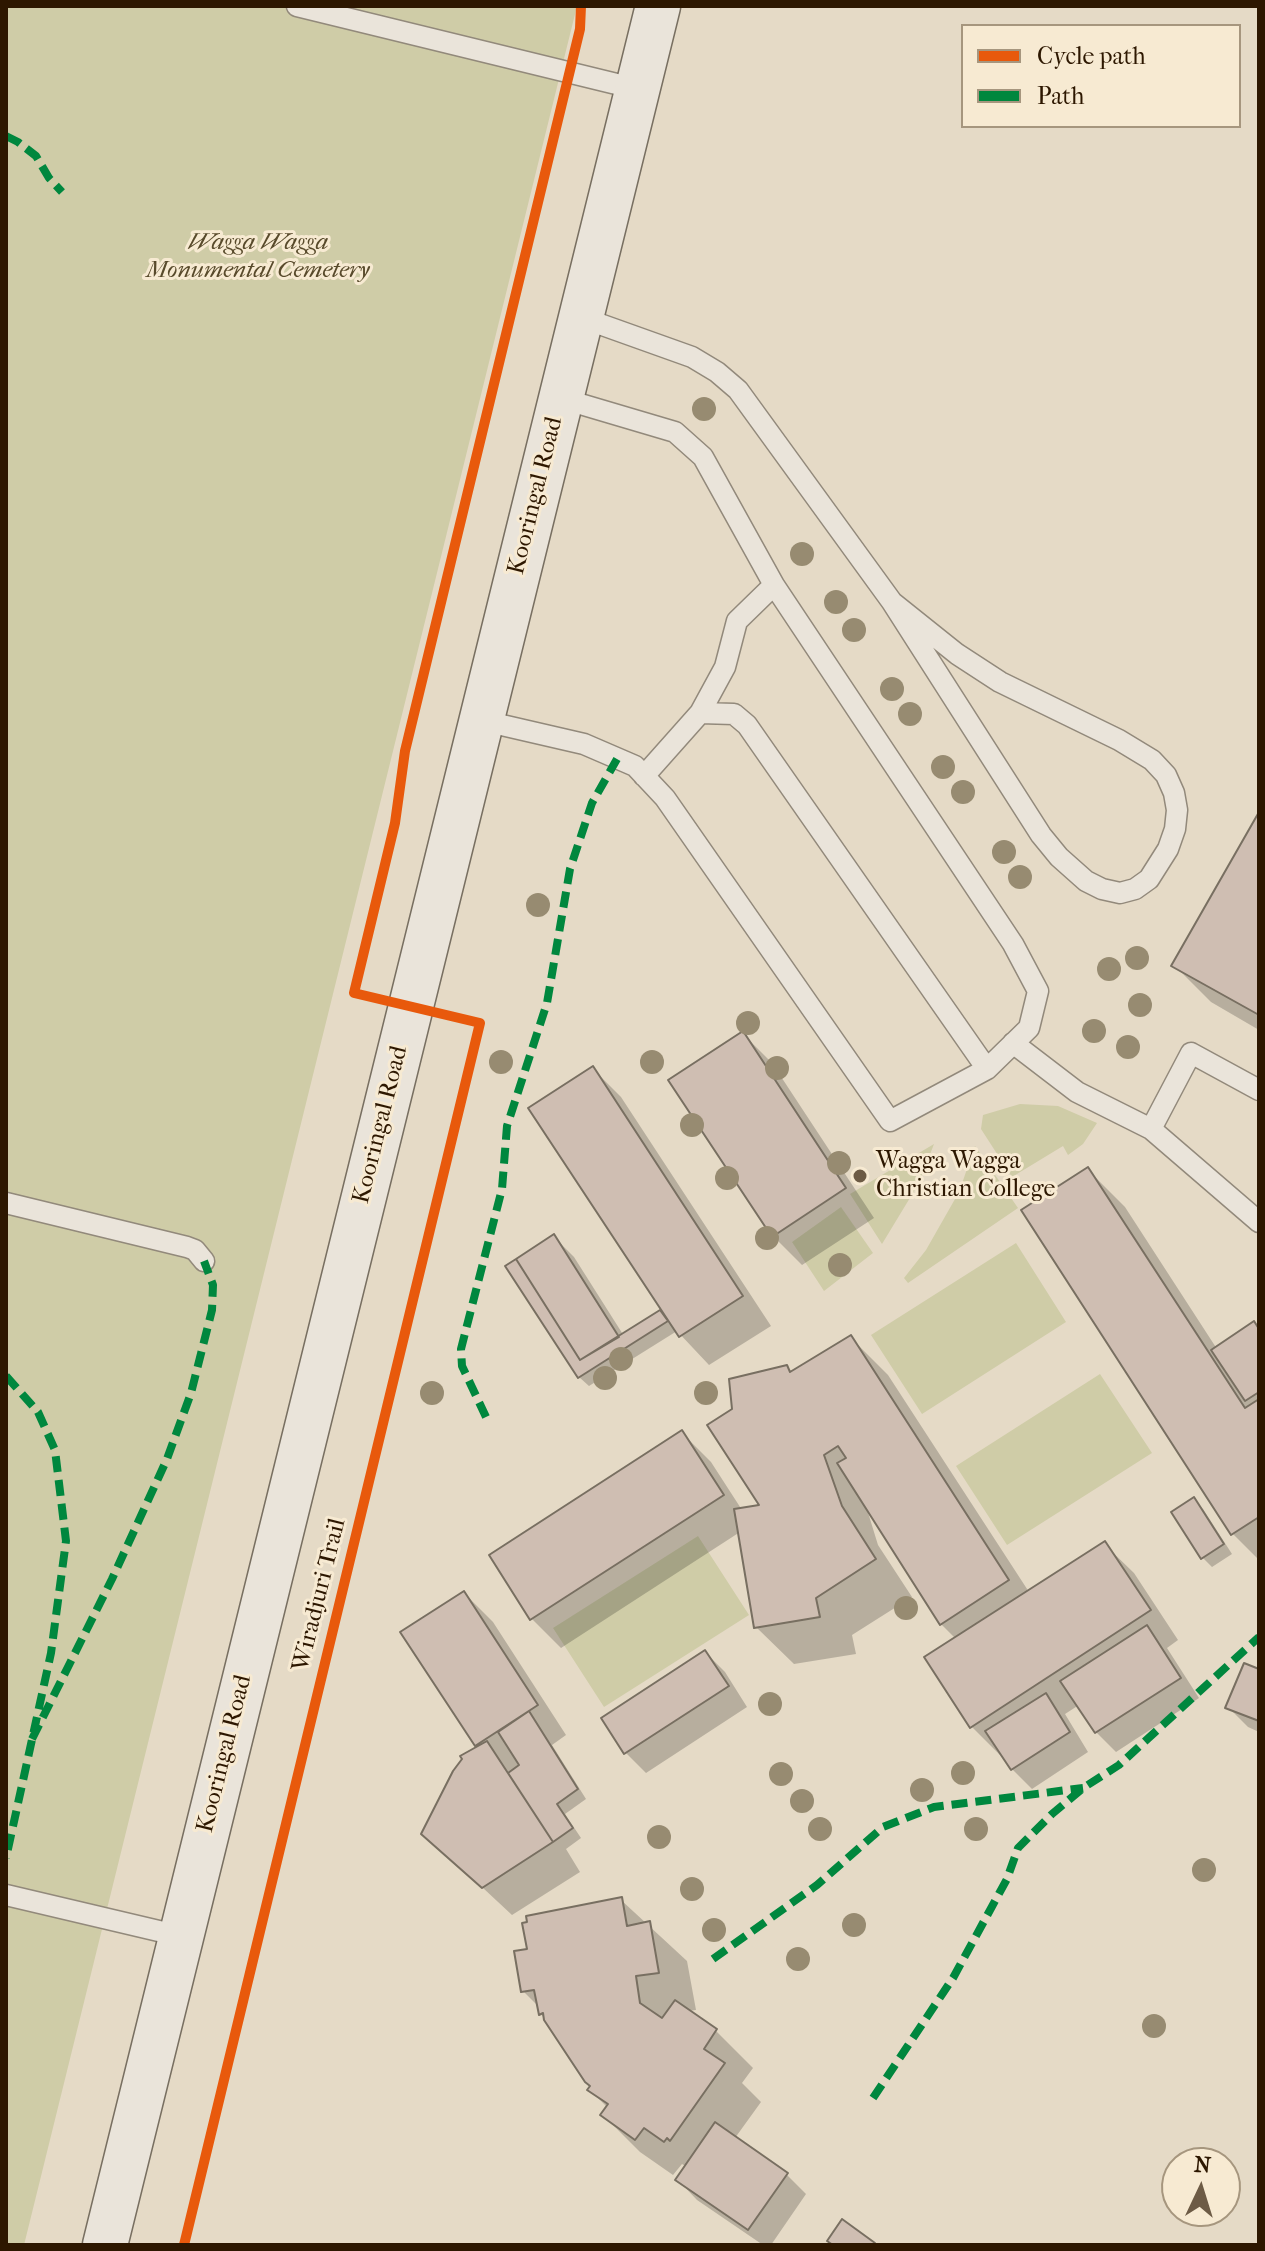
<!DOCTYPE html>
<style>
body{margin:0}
#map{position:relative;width:1265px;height:2251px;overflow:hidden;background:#e5dac6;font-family:"IM FELL French Canon",serif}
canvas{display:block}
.frame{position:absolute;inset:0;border:8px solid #2d1700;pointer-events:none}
.legend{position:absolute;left:961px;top:24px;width:280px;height:104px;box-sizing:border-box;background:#f7ead2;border:2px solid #a6967e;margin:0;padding:10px 14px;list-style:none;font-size:24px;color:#2d1700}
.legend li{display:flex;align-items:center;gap:16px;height:40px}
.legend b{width:40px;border:2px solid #a6967e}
.north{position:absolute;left:1161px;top:2147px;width:80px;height:80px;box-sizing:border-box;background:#f7ead2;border:2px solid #a6967e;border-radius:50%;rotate:4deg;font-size:22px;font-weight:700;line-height:32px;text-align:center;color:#2d1700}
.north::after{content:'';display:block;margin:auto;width:28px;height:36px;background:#6d5b45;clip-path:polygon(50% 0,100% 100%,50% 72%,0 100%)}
</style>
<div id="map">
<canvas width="1265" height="2251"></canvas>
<div class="frame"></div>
<ul class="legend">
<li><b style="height:10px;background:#e8590c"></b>Cycle path</li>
<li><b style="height:10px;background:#00873e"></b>Path</li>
</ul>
<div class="north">N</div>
</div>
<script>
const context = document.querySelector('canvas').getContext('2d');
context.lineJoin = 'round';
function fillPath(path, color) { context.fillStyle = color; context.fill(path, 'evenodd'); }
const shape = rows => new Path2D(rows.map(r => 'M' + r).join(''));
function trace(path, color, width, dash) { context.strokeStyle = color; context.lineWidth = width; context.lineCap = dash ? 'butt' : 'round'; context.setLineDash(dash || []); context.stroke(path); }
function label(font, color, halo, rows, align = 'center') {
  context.font = font + ' "IM FELL French Canon",serif'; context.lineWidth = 6; context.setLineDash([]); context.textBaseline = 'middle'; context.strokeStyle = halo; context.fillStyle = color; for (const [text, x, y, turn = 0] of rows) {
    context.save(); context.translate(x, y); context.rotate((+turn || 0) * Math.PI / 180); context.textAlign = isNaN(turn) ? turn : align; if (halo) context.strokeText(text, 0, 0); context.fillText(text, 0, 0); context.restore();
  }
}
const green = shape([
 [6,6,577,6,24,2245,6,2245],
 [1020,1104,1058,1106,1097,1123,1083,1144,1068,1155,1063,1146,1012,1177,981,1129,983,1115],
 [934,1144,919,1183,882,1244,850,1194],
 [975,1146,1018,1208,908,1283,904,1278,926,1250,959,1192],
 [841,1207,873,1253,824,1291,792,1242],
 [1016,1243,1066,1322,922,1414,871,1335],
 [1100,1374,1152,1453,1007,1545,956,1466],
 [698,1536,749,1615,604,1707,553,1628]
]);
const shadow = shape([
 [1259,816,1259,1030,1211,1002,1174,965],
 [743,1034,772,1063,874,1218,802,1265,773,1236],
 [592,1068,621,1097,771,1326,709,1365,677,1331,589,1386,579,1377,554,1237,574,1257,624,1336,669,1319],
 [1088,1170,1125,1207,1217,1349,1259,1329,1259,1560,1233,1534],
 [851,1338,888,1375,1029,1592,1104,1544,1134,1573,1178,1640,1167,1648,1199,1698,1116,1752,1096,1732,1079,1705,1065,1714,1088,1752,1032,1789,1012,1769,1003,1755,1001,1756,972,1727,956,1639,941,1624,866,1506,878,1545,912,1597,852,1635,856,1654,794,1664,756,1627,740,1532,561,1648,532,1619,682,1433,711,1462,742,1510,762,1507,734,1410,787,1367,792,1372],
 [1194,1500,1203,1509,1232,1554,1212,1567,1203,1558],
 [464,1593,493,1622,566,1735,552,1745,586,1799,565,1814,581,1838,566,1849,580,1872,512,1915,424,1833,478,1748,402,1632],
 [705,1652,725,1672,747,1707,646,1773,626,1753,603,1718],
 [1259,1671,1259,1732,1248,1727,1228,1707],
 [621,1900,687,1961,696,2010,688,2011,716,2031,753,2068,742,2083,761,2102,735,2138,786,2174,806,2194,771,2245,763,2245,697,2200,678,2180,687,2167,682,2164,673,2175,640,2152,603,2115,608,2108,590,2090,592,2087,541,2014,540,2008,523,1991,529,1951]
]);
const building = shape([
 [1259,812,1259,1015,1171,966,1259,812],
 [743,1031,846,1188,772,1237,668,1080,743,1031],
 [593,1066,743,1296,679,1337,528,1108,593,1066],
 [1088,1167,1245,1408,1259,1399,1259,1517,1231,1535,1021,1210,1088,1167],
 [554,1234,619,1337,580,1360,516,1259,554,1234],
 [516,1259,580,1360,660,1310,668,1321,578,1378,505,1266,516,1259],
 [1254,1321,1259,1329,1259,1392,1245,1401,1211,1350,1254,1321],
 [851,1335,1009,1580,940,1625,837,1463,846,1458,838,1446,824,1455,842,1506,876,1559,816,1598,820,1617,754,1628,734,1509,759,1505,707,1425,732,1409,729,1379,787,1365,790,1372,851,1335],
 [682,1430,724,1495,530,1620,489,1555,682,1430],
 [1194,1497,1224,1544,1201,1559,1171,1512,1194,1497],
 [1105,1541,1151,1610,970,1728,924,1657,1105,1541],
 [464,1591,538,1705,475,1746,400,1632,464,1591],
 [1147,1625,1181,1678,1095,1733,1060,1681,1147,1625],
 [705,1650,729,1686,624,1754,601,1718,705,1650],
 [1244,1663,1259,1669,1259,1721,1225,1708,1244,1663],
 [1046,1693,1070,1732,1011,1770,985,1731,1046,1693],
 [529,1711,578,1789,557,1804,573,1828,553,1842,508,1773,519,1765,498,1732,529,1711],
 [487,1741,553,1842,482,1888,421,1834,453,1771,462,1759,460,1756,487,1741],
 [622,1897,627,1926,650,1921,659,1973,636,1976,640,2003,662,2018,675,2000,717,2029,704,2049,725,2063,670,2141,667,2138,664,2142,644,2128,635,2140,600,2115,608,2104,587,2090,590,2086,585,2082,544,2020,543,2013,539,2015,534,1990,521,1992,514,1951,527,1949,522,1923,527,1922,526,1916,622,1897],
 [715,2122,788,2173,748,2230,675,2180,715,2122],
 [842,2219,875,2243,873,2245,833,2245,827,2241,842,2219]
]);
const lane = shape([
 [297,6,637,89],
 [580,317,692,357,717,372,738,390,892,602,1041,835,1059,857,1086,881,1102,889,1120,893,1135,889,1149,879,1168,849,1175,829,1177,810,1174,793,1166,775,1152,760,1119,740,1000,682,957,654,892,602],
 [700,713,734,714,747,725,987,1069],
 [480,720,584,744,635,766,665,798,890,1121,987,1069,1029,1028,1038,991,1013,944,774,585,703,457,675,432,560,398],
 [644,776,700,713,725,667,737,621,774,585],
 [1013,1043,1077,1092,1151,1129,1259,1222],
 [1151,1129,1191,1053,1259,1090],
 [6,1203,187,1247,195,1250,204,1261],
 [6,1895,180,1936]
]);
const secondary = shape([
 [105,2245,658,6]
]);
const quiet = shape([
 [6,136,18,142,36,156,49,178,62,192],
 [6,1376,38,1412,55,1450,66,1541,51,1653,6,1858],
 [486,1417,462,1366,461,1349,502,1189,507,1126,547,1003,570,869,592,803,617,759],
 [32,1739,112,1579,167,1459,191,1393,212,1310,213,1285,204,1261],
 [713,1959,817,1885,883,1827,934,1807,1083,1788],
 [873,2098,953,1978,1007,1879,1018,1848,1052,1814,1083,1788,1119,1765,1259,1637]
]);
const cycleway = shape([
 [184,2245,480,1023,354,993,395,823,405,751,580,29,581,6]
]);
const trees = [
 [704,409],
 [802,554],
 [836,602],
 [854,630],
 [892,689],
 [910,714],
 [943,767],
 [963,792],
 [1004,852],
 [1020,877],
 [538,905],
 [1137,958],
 [1109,969],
 [1140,1005],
 [748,1023],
 [1094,1031],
 [1128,1047],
 [501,1062],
 [652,1062],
 [777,1068],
 [692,1125],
 [839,1163],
 [727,1178],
 [767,1238],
 [840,1265],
 [621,1359],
 [605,1378],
 [432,1393],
 [706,1393],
 [906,1608],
 [770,1704],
 [963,1773],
 [781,1774],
 [922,1790],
 [802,1801],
 [820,1829],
 [976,1829],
 [659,1837],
 [1204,1870],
 [692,1889],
 [854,1925],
 [714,1930],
 [798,1959],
 [1154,2026]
];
const markers = [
 [860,1176,8,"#6d5b45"]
];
const parkNames = [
 ["Wagga Wagga",258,243],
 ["Monumental Cemetery",258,271]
];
const streetNames = [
 ["Kooringal Road",536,496,-76],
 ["Kooringal Road",381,1125,-76],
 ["Wiradjuri Trail",320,1595,-76],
 ["Kooringal Road",225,1754,-76]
];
const poiNames = [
 ["Wagga Wagga",876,1162],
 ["Christian College",876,1190]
];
fillPath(green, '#cfcca7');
fillPath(shadow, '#0003');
fillPath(building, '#cfbeb2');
trace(building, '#786f61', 2);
trace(lane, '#92897b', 23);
trace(secondary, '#786f61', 47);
trace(lane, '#eae4da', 20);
trace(secondary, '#eae4da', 44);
trace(quiet, '#00873e', 8, [16, 8]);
trace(cycleway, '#e8590c', 10);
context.fillStyle = '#978b71';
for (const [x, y] of trees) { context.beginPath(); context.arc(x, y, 12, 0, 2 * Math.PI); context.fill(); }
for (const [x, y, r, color] of markers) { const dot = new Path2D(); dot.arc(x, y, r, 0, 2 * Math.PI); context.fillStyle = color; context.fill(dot); trace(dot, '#f7ead2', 3); }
label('italic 24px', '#584a2b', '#f7ead2', parkNames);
label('24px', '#2d1700', '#f7ead2', streetNames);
label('24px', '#2d1700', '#f7ead2', poiNames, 'left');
</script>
